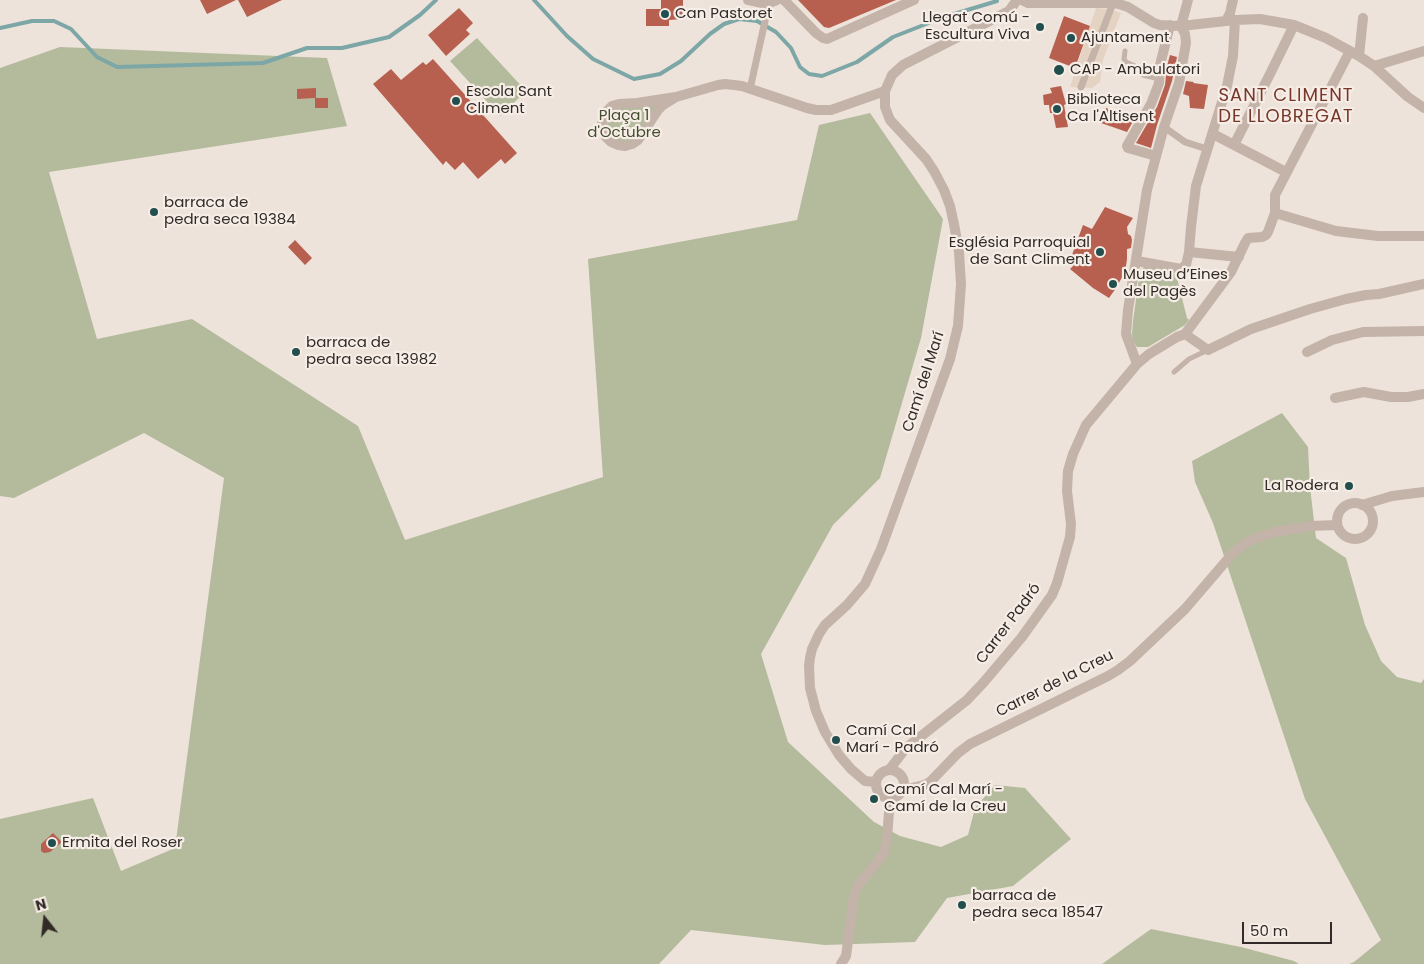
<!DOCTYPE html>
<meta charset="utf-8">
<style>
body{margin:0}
#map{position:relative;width:1424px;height:964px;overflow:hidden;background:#eee3da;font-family:Poppins,sans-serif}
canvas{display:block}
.north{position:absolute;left:20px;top:894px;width:50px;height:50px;-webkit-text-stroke:4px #f6ede6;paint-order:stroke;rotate:344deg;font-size:14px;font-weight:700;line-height:20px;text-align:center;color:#322a27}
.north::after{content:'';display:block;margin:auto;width:18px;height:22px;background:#322a27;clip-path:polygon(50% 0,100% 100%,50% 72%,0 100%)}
.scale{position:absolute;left:1242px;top:922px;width:90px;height:22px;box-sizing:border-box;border:2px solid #322a27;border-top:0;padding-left:6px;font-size:15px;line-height:18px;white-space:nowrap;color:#322a27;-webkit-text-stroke:4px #f6ede6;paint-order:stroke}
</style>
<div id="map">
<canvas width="1424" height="964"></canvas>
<div class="north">N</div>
<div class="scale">50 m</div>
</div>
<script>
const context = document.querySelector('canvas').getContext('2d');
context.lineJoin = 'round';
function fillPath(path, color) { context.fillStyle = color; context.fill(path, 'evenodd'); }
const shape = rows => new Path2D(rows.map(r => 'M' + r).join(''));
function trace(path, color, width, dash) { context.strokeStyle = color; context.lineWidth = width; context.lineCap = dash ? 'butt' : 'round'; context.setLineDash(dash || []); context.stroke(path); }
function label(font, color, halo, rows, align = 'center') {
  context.font = font + ' Poppins,sans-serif'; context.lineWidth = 4.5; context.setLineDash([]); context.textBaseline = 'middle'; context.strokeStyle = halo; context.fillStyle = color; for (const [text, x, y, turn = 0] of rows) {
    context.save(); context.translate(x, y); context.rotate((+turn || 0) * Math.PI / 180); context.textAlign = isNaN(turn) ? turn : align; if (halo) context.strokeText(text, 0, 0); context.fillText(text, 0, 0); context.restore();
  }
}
const green = shape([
 [477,38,526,91,500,116,450,61],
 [60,47,327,58,347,126,49,172,97,339,192,319,358,426,405,540,603,477,588,259,797,220,819,125,870,113,943,219,921,338,880,478,833,525,761,654,788,742,874,822,900,836,941,847,968,835,975,808,995,785,1025,788,1071,839,1013,886,947,898,915,942,825,945,691,930,659,964,0,964,0,819,93,798,121,871,175,848,224,478,144,433,14,498,0,496,0,68],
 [655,104,657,108,636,138,631,141,619,142,610,135,607,125,608,120,614,111,619,108],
 [1145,266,1176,274,1187,318,1189,320,1185,325,1148,347,1137,347,1133,341,1132,334,1133,321,1140,271],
 [1282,413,1308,447,1310,487,1316,538,1346,558,1365,625,1381,661,1397,677,1421,683,1424,679,1424,964,1349,964,1354,962,1381,940,1305,799,1213,523,1195,482,1192,461],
 [1151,929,1241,947,1294,961,1299,964,1102,964]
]);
const plaza = shape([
 [1096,8,1110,9,1121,13,1103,60,1100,82,1092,88,1070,87]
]);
const stream = shape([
 [534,0,567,36,593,59,634,79,660,74,681,61,710,34,724,24,739,19,757,21,776,32,791,48,800,67,809,74,822,76,857,62,893,37,944,17,997,1],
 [0,28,32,21,54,21,71,29,97,57,117,67,263,63,307,48,342,48,389,37,420,15,436,0]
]);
const building = shape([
 [200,0,236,0,207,14],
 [238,0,282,0,247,17],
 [661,0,683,0,683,19,669,20,669,26,646,26,646,9,661,9],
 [798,0,896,0,829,28,824,27],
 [459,8,473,23,466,30,470,34,446,56,428,35],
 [1064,16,1090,26,1075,68,1049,58],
 [1170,55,1177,57,1172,81,1157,125,1151,148,1136,143,1157,107,1165,85,1167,66],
 [433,59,517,153,505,164,501,159,478,179,463,162,455,170,446,161,443,165,373,84,391,69,401,80,423,62,426,65],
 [1186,81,1194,82,1193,83,1208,85,1204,109,1190,108,1189,96,1183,94],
 [1061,86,1066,104,1064,105,1068,127,1056,128,1053,113,1050,113,1049,105,1044,105,1043,95,1052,93,1050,88],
 [316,88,316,98,328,98,328,108,315,108,315,98,297,99,297,89],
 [1106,108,1135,118,1127,132,1101,123],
 [1105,207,1133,218,1127,227,1128,234,1131,236,1132,240,1131,248,1127,249,1127,259,1125,272,1116,288,1109,298,1093,288,1070,269,1073,266,1069,263,1083,225,1092,229],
 [295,240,312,258,305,265,288,247],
 [53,833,62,842,50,852,44,853,41,851,41,844]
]);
const service = shape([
 [1125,51,1124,59,1126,62,1135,66,1143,75,1159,79],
 [1174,372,1189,359,1208,350]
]);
const pedestrian = shape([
 [1081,87,1113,3],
 [750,89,769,3],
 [1164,127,1185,142,1207,149]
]);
const minor = shape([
 [748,0,761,3,769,3,777,0],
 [784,0,816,33,823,38,827,39,914,0],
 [1022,0,1028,3,1113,3,1119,4,1128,7,1154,23,1160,25,1181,26,1235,20,1260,19,1294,25,1326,38,1359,56,1374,66,1408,97,1424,108],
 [1226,21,1230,13,1233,0],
 [1181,26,1188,0],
 [1359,56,1363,18],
 [1374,66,1424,51],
 [676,97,663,105,658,110,638,140,632,144,625,146,618,145,611,142,606,137,603,131,602,124,604,117,607,111,612,106,619,104,637,103,676,97,718,85,725,84,742,86,807,108,816,110,831,110,885,91],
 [1213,134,1286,172],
 [1234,145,1271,72,1294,25],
 [1156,156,1128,148,1127,146,1151,104,1159,83,1160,65,1170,25],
 [1275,213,1336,231,1378,236,1424,236],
 [1189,252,1239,257],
 [1137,261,1181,269,1186,265,1189,252,1191,227,1196,186,1227,86,1233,56,1235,20],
 [1185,334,1231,272,1245,243,1248,238,1262,237,1266,235,1268,232,1275,213,1275,195,1350,51],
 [1185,334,1208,350,1251,329,1310,309,1346,299,1366,295,1379,294,1424,284],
 [1307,352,1332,340,1363,332,1424,331],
 [1137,364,1126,334,1128,310,1147,190,1164,127,1179,83,1186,43,1185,34,1181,26],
 [1335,398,1364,392,1391,397,1408,397,1424,394],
 '1337 521a18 18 0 1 1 36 0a18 18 0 1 1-36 0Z',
 [1362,505,1392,496,1424,492],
 '876 784a14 14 0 1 1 28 0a14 14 0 1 1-28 0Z',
 [889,770,906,748,967,700,984,682,1022,637,1052,595,1057,583,1070,537,1071,524,1067,491,1068,471,1073,454,1086,425,1137,364,1149,354,1177,337,1185,334],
 [875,782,865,781,851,769,839,755,825,732,816,711,810,688,809,666,810,658,812,649,819,634,825,625,847,605,865,584,881,549,950,359,958,326,961,284,959,252,954,224,950,206,944,190,934,171,926,159,890,120,885,107,885,91,892,75,903,65,1009,11,1017,0],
 [903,790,924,785,930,782,958,753,970,744,1108,676,1118,670,1130,661,1185,609,1233,553,1244,544,1256,538,1275,532,1310,526,1337,525],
 [841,964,846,956,854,897,858,885,876,864,884,852,887,839,890,798]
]);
const markers = [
 [665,14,5,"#224e4e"],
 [1040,27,5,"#224e4e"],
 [1071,38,5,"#224e4e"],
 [1059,70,6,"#224e4e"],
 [456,101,5,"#224e4e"],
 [1057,109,5,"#224e4e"],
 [154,212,5,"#224e4e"],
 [1100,252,5,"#224e4e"],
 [1113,284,5,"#224e4e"],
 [296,352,5,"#224e4e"],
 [1349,486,5,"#224e4e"],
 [836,740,5,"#224e4e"],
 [874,799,5,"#224e4e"],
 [52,843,5,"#224e4e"],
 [962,905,5,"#224e4e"]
];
const poiNames = [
 ["Can Pastoret",675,14],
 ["Llegat Comú -",1030,18,"right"],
 ["Escultura Viva",1030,35,"right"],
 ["Ajuntament",1081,38],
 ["CAP - Ambulatori",1070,70],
 ["Escola Sant",466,92],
 ["Climent",466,109],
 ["Biblioteca",1067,100],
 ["Ca l'Altisent",1067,117],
 ["barraca de",164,203],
 ["pedra seca 19384",164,220],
 ["Església Parroquial",1090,243,"right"],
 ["de Sant Climent",1090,260,"right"],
 ["Museu d’Eines",1123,275],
 ["del Pagès",1123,292],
 ["barraca de",306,343],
 ["pedra seca 13982",306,360],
 ["La Rodera",1339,486,"right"],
 ["Camí Cal",846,731],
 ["Marí - Padró",846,748],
 ["Camí Cal Marí -",884,790],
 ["Camí de la Creu",884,807],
 ["Ermita del Roser",62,843],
 ["barraca de",972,896],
 ["pedra seca 18547",972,913]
];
const parkNames = [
 ["Plaça 1",624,116],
 ["d'Octubre",624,133]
];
const streetNames = [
 ["Camí del Marí",924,382,-72],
 ["Carrer Padró",1009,624,-53],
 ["Carrer de la Creu",1055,684,-27]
];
const quarterNames = [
 ["SANT CLIMENT",1286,96],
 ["DE LLOBREGAT",1286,117]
];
fillPath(green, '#b3bb9c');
fillPath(plaza, '#e4d3c3');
trace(stream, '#7da7a6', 4);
fillPath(building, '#b7604f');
trace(service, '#c4b3a8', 5);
trace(pedestrian, '#c4b3a8', 7);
trace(minor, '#c4b3a8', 10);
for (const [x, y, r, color] of markers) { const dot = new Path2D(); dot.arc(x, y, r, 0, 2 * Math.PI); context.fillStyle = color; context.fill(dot); trace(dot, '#f6ede6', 2); }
label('15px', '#322a27', '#f6ede6', poiNames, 'left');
label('15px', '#444d2e', '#f6ede6', parkNames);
label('15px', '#322a27', '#f6ede6', streetNames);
context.letterSpacing = '1px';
label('18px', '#77362a', '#f6ede6', quarterNames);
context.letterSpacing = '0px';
</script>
